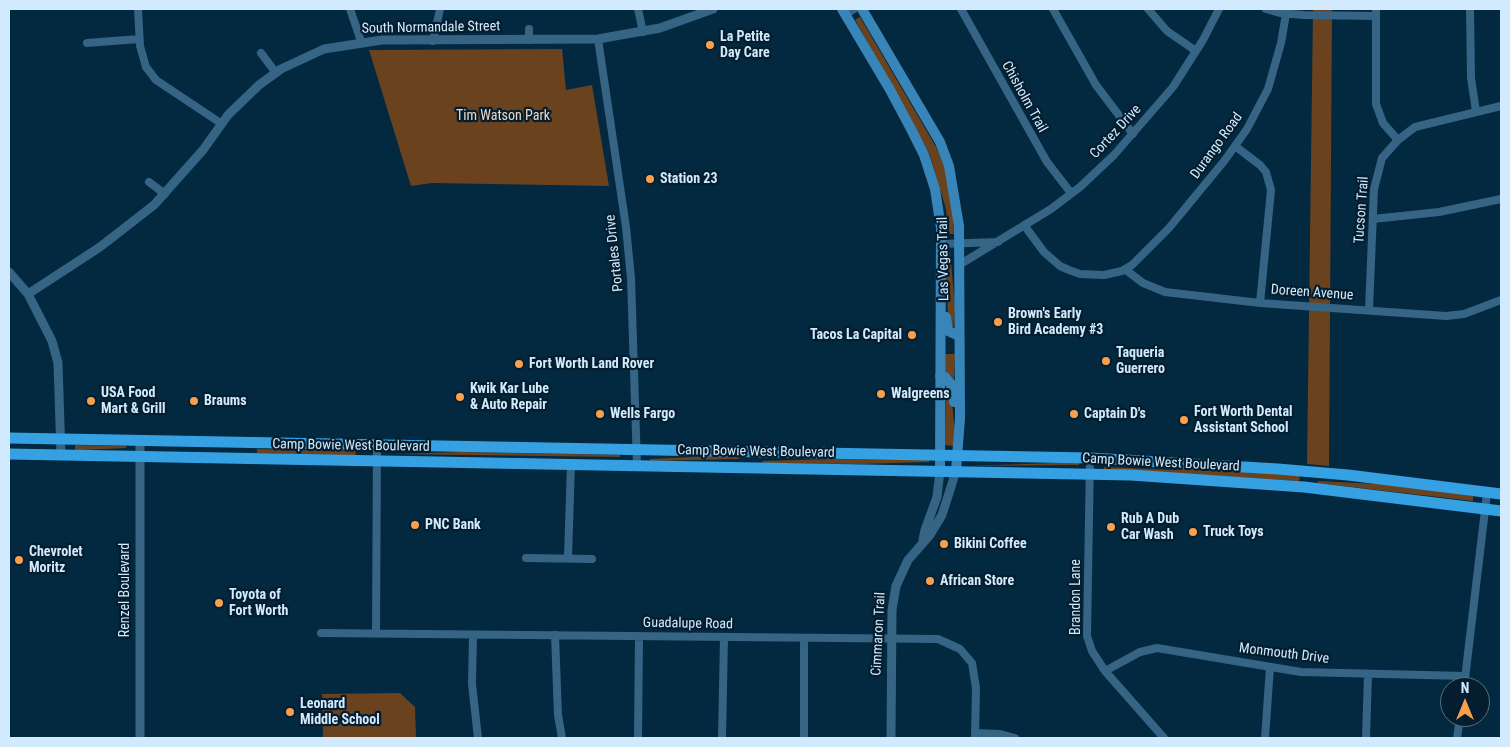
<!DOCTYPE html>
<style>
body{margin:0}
#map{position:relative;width:1510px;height:747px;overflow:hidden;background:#022940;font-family:"Roboto Condensed",sans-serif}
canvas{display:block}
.frame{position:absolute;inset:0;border:10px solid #d1eafd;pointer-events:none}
.north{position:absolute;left:1440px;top:677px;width:50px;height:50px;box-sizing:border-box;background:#051e2f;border:1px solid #577081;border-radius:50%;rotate:0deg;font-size:14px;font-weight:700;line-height:20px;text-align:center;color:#d1eafd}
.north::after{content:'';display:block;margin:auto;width:18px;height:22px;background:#f9a04d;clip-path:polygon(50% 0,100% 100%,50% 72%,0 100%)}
</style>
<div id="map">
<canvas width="1510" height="747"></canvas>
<div class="frame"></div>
<div class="north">N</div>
</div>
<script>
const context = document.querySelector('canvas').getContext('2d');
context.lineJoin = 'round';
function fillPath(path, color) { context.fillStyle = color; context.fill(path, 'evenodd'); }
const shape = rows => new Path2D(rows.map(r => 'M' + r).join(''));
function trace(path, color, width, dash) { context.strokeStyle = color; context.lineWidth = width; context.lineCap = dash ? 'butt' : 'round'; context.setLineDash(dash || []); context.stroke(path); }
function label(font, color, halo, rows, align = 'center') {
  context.font = font + ' "Roboto Condensed",sans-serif'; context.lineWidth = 4.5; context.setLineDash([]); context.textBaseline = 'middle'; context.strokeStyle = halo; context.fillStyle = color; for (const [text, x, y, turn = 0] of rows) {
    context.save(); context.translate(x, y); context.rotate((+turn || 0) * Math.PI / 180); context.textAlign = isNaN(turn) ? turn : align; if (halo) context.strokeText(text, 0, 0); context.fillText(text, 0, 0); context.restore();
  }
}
const green = shape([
 [1313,9,1332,9,1329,466,1307,464],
 [860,17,936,147,945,168,953,210,954,234,950,234,948,230,946,209,929,153,855,20],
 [562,49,566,90,592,85,609,186,432,183,411,186,369,50],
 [950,251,955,308,953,331,948,314,946,281,945,252],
 [945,354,955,354,954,379,945,371],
 [946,385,951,391,955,434,953,446,945,445],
 [75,445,126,446,126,448,84,450,75,450],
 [257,449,355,451,356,456,257,453],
 [463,452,620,455,620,457,393,454],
 [714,456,739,457,739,459,650,461,650,459],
 [832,459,929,460,929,462,861,464,762,463,763,461],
 [1052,463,1079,463,1079,465,968,466],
 [1104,467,1178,470,1195,467,1300,476,1299,481,1104,469],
 [1318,481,1378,484,1473,496,1473,501,1317,483],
 [400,693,415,707,416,738,323,738,322,694]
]);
const minor = shape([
 [138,9,140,46,146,67,156,80,222,124],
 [350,9,361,41],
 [638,9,643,32],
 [961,9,1047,162,1071,193],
 [1053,9,1096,85,1133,134],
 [1148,9,1167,31,1196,51],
 [1266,9,1280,13,1304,15,1376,16],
 [1376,9,1376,104,1383,123,1398,140],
 [1470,9,1471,78,1476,111],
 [846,14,854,9],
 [598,39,626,227,631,278,637,465],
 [529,40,529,29],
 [433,41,440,9],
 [87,43,139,39],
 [261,53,276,73],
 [1235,146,1260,165,1266,172,1271,190,1260,303],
 [149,182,165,194],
 [1373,219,1439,212,1501,199],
 [1024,225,1044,252,1060,266,1069,270,1080,274,1104,275,1122,271,1132,265,1169,228,1225,160,1247,129,1268,89,1281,43,1286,14],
 [941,244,998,242],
 [959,265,1051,209,1080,187,1114,155,1173,87,1203,40,1219,9],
 [1126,270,1143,283,1165,292,1260,303,1446,316,1464,314,1501,300],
 [1369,310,1374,189,1382,158,1398,140,1415,127,1501,106],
 [1090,458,1087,636,1092,651,1105,671,1164,738],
 [526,558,592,559],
 [568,558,571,464],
 [321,633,938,639,960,649,972,663,976,688,975,738],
 [376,634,377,445],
 [473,635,472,684,478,738],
 [555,635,558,715,562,738],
 [1105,671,1140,652,1157,648,1301,672,1465,676],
 [1464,687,1487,493],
 [975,733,1000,734,1015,738],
 [638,738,639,636],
 [722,738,724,637],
 [804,738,804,638],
 [1265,738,1270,667],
 [1366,738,1368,674],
 [1457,738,1460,717]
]);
const tertiary = shape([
 [9,272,28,294,52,341,58,363,61,455],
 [28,294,100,247,154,205,203,150,228,115,259,85,281,69,324,49,382,40,598,39,660,28,713,9],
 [923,540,925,530,937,497,940,471],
 [140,738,140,441],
 [891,738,892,610,896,586,908,560,930,535,942,515,956,471]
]);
const secondary = shape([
 [842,9,889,88,912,131,924,155,935,189,941,228,940,471],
 [862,9,940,142,949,166,959,226,960,418,956,471],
 [946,317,948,331,959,336],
 [940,376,945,377,951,384,954,402]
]);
const primary = shape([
 [9,438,1090,458,1278,469,1348,475,1501,494],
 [9,454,1131,475,1304,487,1501,511]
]);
const markers = [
 [710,45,5,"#f9a04d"],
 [650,179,5,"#f9a04d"],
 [998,322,5,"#f9a04d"],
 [912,335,5,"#f9a04d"],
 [1106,361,5,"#f9a04d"],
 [519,364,5,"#f9a04d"],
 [881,394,5,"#f9a04d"],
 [460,397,5,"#f9a04d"],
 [91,401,5,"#f9a04d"],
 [194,401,5,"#f9a04d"],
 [600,414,5,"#f9a04d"],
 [1074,414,5,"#f9a04d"],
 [1184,420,5,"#f9a04d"],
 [415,525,5,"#f9a04d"],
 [1111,527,5,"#f9a04d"],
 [1193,532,5,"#f9a04d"],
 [944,544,5,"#f9a04d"],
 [19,560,5,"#f9a04d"],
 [930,581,5,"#f9a04d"],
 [219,603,5,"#f9a04d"],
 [290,712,5,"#f9a04d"]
];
const streetNames = [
 ["South Normandale Street",431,28,-1],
 ["Chisholm Trail",1024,97,61],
 ["Cortez Drive",1116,132,-47],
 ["Durango Road",1217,146,-54],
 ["Tucson Trail",1362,210,-86],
 ["Portales Drive",615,253,-96],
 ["Las Vegas Trail",944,259,-91],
 ["Doreen Avenue",1312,293,4],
 ["Camp Bowie West Boulevard",351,446,1],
 ["Camp Bowie West Boulevard",756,452,1],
 ["Camp Bowie West Boulevard",1161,463,3],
 ["Renzel Boulevard",125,590,-90],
 ["Brandon Lane",1076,597,-90],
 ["Guadalupe Road",688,624,1],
 ["Cimmaron Trail",879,634,-87],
 ["Monmouth Drive",1284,654,7]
];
const poiNames = [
 ["La Petite",720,37],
 ["Day Care",720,53],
 ["Station 23",660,179],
 ["Brown's Early",1008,314],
 ["Bird Academy #3",1008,330],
 ["Tacos La Capital",902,335,"right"],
 ["Taqueria",1116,353],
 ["Guerrero",1116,369],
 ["Fort Worth Land Rover",529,364],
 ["Kwik Kar Lube",470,389],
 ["& Auto Repair",470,405],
 ["USA Food",101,393],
 ["Mart & Grill",101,409],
 ["Walgreens",891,394],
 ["Braums",204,401],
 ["Fort Worth Dental",1194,412],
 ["Assistant School",1194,428],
 ["Wells Fargo",610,414],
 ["Captain D's",1084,414],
 ["Rub A Dub",1121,519],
 ["Car Wash",1121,535],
 ["PNC Bank",425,525],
 ["Truck Toys",1203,532],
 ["Bikini Coffee",954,544],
 ["Chevrolet",29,552],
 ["Moritz",29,568],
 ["African Store",940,581],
 ["Toyota of",229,595],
 ["Fort Worth",229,611],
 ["Leonard",300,704],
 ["Middle School",300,720]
];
const parkNames = [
 ["Tim Watson Park",503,116]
];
fillPath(green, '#6a421d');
trace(minor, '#366484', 8);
trace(tertiary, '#366484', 9);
trace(secondary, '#3886b9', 10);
trace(primary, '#35a1e3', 11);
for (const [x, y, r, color] of markers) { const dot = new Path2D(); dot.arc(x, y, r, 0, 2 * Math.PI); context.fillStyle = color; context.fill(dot); trace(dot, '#051e2f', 2); }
label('14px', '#d1eafd', '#051e2f', streetNames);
label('bold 14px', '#d1eafd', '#051e2f', poiNames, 'left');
label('14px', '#efd6c3', '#051e2f', parkNames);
</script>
